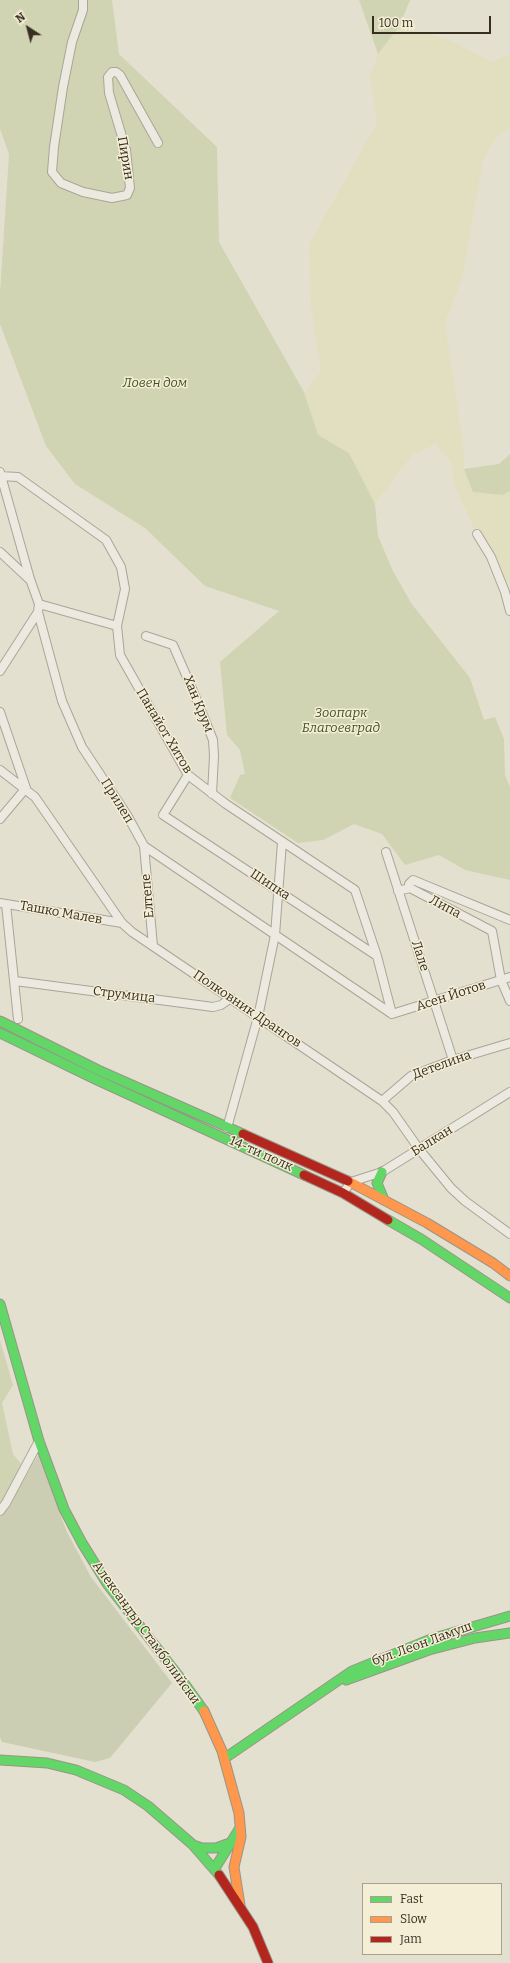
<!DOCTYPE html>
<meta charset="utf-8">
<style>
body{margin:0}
#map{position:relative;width:510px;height:1963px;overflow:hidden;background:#e4e0cf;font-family:Bitter,serif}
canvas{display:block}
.legend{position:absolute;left:362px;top:1883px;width:140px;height:72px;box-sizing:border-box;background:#f4eed6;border:1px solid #a9a18d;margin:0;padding:5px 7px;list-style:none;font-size:12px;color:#382e20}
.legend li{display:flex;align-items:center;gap:8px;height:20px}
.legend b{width:20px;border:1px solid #a9a18d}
.north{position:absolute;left:8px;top:8px;width:40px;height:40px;-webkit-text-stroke:3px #f4eed6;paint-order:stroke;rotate:324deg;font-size:11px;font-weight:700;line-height:16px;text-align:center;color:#382e20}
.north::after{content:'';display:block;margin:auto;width:14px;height:18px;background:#382e20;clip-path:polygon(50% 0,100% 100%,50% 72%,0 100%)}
.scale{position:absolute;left:372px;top:16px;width:119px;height:18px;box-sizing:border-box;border:2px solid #382e20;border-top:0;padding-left:5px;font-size:12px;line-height:14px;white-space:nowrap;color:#382e20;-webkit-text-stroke:3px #f4eed6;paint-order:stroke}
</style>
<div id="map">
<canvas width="510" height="1963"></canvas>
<ul class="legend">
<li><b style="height:5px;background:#63d668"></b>Fast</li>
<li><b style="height:5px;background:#ff974d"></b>Slow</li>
<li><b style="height:5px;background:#b3261e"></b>Jam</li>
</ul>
<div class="north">N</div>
<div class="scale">100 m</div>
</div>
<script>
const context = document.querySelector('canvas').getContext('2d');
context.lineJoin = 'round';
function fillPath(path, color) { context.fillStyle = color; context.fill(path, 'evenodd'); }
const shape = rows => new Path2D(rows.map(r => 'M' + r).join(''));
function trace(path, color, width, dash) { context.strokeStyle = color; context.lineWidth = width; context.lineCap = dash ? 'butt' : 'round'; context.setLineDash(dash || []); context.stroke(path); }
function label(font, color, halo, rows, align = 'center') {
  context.font = font + ' Bitter,serif'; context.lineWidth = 3; context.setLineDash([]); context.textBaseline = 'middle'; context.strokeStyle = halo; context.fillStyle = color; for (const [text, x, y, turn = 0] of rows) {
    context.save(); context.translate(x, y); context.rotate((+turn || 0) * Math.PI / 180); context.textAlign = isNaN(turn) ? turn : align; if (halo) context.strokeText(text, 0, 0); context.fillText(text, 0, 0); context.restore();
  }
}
const farmland = shape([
 [399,27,448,39,492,62,510,54,510,128,497,137,483,160,463,275,445,323,464,451,464,469,503,495,510,491,510,585,487,558,454,484,451,462,436,444,412,455,375,504,349,453,318,435,304,392,321,371,311,306,309,244,377,123,370,76,378,54]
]);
const green = shape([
 [0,0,112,0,119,54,217,147,219,242,304,392,318,435,349,453,375,504,378,536,392,569,411,603,470,678,484,720,495,717,504,739,505,775,510,787,510,880,465,870,439,855,405,865,382,834,354,824,323,840,298,843,230,798,240,775,245,774,240,750,227,735,220,662,279,611,205,586,145,528,75,484,46,446,0,324,0,293,9,154,0,129],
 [359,0,410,0,399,27,378,54],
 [510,454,510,491,503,495,473,492,464,469,499,464],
 [0,1340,13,1385,2,1403,13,1454,22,1465,0,1506]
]);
const cemetery = shape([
 [38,1455,67,1532,91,1577,172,1683,110,1758,95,1762,2,1742,0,1737,0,1517,9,1506]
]);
const street = shape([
 [83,0,83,10,72,42,63,87,54,147,52,172,61,183,83,192,112,198,127,195,130,188,126,150,109,93,108,77,112,72,116,72,120,75,158,143],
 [0,472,30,579,39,604,38,612,62,701,82,747,127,815,144,846,392,1014],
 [0,476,18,477,106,540,121,567,125,589,117,626,120,655,188,775,226,804,355,890,377,956,392,1014],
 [477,534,491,557,505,592,510,611],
 [0,552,29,579],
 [39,604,117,626],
 [146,636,173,645,193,691,213,740,214,756,212,794],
 [0,671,38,612],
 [0,712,26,788,0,819],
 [0,770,35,797,122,923,132,932,382,1101,393,1112,419,1149,451,1188,465,1201,510,1234],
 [188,775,163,815,377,956],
 [144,846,153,946],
 [386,852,453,1060],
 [410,888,409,884,413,880,510,920],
 [398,891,410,888,492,931,501,980,510,1001],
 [0,903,122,923],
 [6,904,18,1019],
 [15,981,213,1007,221,1005,231,998],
 [392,1014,510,977],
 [382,1101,411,1076,453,1060,510,1043],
 [227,1128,258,1017,275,935,282,842],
 [343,1193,351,1182,382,1172,510,1092],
 [0,1511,6,1503,39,1441]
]);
const fast = shape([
 [0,1021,98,1070,243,1134],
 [0,1033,95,1079,304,1175],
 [382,1172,377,1183,384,1200],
 [388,1220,421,1239,510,1298],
 [0,1304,39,1441,64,1509,82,1543,108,1585,181,1679,204,1711],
 [346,1680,429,1650,475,1638,510,1633],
 [225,1758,352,1671,431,1639,510,1616],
 [0,1760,47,1763,76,1770,124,1790,148,1806,192,1844,219,1875],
 [193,1845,202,1848,216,1848,230,1843],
 [215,1868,240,1828]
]);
const slow = shape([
 [348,1181,427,1223,493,1263,510,1276],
 [204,1711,222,1751,239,1813,241,1837,234,1867,240,1905]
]);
const jam = shape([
 [243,1134,348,1181],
 [304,1175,343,1193,388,1220],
 [219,1875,253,1927,268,1963]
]);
const streetNames = [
 ["Пирин",125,158,80],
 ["Хан Крум",198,704,68],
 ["Панайот Хитов",164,731,59],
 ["Прилеп",117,801,58],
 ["Шипка",270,885,33],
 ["Елтепе",148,896,-95],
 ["Липа",445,907,28],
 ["Ташко Малев",61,913,10],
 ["Лале",420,956,72],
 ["Струмица",124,995,7],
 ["Асен Йотов",451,996,-18],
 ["Полковник Дрангов",247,1009,34],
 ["Детелина",442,1065,-20],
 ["Балкан",432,1141,-32],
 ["14-ти полк",261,1154,24],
 ["Александър Стамболийски",146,1633,54],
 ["бул. Леон Ламуш",422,1644,-20]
];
const parkNames = [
 ["Ловен дом",155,383],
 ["Зоопарк",341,713],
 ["Благоевград",341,728]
];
fillPath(farmland, '#e2dfc0');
fillPath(green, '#d0d4b2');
fillPath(cemetery, '#cbceb2');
trace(street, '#a9a597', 10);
trace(fast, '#999488', 11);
trace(slow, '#999488', 11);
trace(jam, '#999488', 11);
trace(street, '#ece9e0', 8);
trace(fast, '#63d668', 9);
trace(slow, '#ff974d', 9);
trace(jam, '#b3261e', 9);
label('13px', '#382e20', '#f4eed6', streetNames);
label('italic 13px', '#435328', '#f4eed6', parkNames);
</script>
